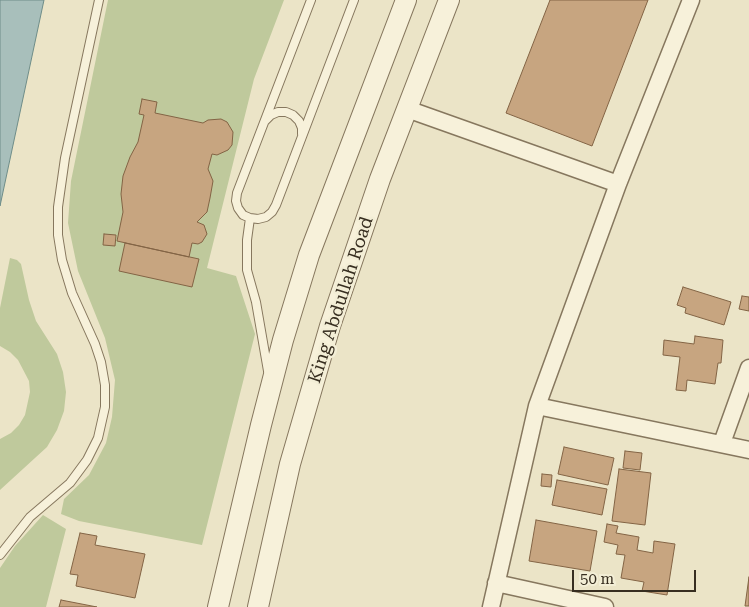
<!DOCTYPE html>
<style>
body{margin:0}
#map{position:relative;width:749px;height:607px;overflow:hidden;background:#ebe4c7;font-family:"Roboto Serif",serif}
canvas{display:block}
.scale{position:absolute;left:572px;top:570px;width:124px;height:22px;box-sizing:border-box;border:2px solid #372e20;border-top:0;padding-left:6px;font-size:15px;line-height:18px;white-space:nowrap;color:#372e20;-webkit-text-stroke:4px #f3eed6;paint-order:stroke}
</style>
<div id="map">
<canvas width="749" height="607"></canvas>
<div class="scale">50 m</div>
</div>
<script>
const context = document.querySelector('canvas').getContext('2d');
context.lineJoin = 'round';
function fillPath(path, color) { context.fillStyle = color; context.fill(path, 'evenodd'); }
const shape = rows => new Path2D(rows.map(r => 'M' + r).join(''));
function trace(path, color, width, dash) { context.strokeStyle = color; context.lineWidth = width; context.lineCap = dash ? 'butt' : 'round'; context.setLineDash(dash || []); context.stroke(path); }
function label(font, color, halo, rows, align = 'center') {
  context.font = font + ' "Roboto Serif",serif'; context.lineWidth = 5; context.setLineDash([]); context.textBaseline = 'middle'; context.strokeStyle = halo; context.fillStyle = color; for (const [text, x, y, turn = 0] of rows) {
    context.save(); context.translate(x, y); context.rotate((+turn || 0) * Math.PI / 180); context.textAlign = isNaN(turn) ? turn : align; if (halo) context.strokeText(text, 0, 0); context.fillText(text, 0, 0); context.restore();
  }
}
const green = shape([
 [108,0,284,0,254,79,207,268,236,276,255,334,202,545,79,521,61,514,64,499,89,475,106,443,112,417,115,380,105,338,78,271,68,223,71,181],
 [10,258,17,260,21,264,29,300,36,321,57,354,63,372,66,392,64,411,57,430,47,447,0,490,0,439,11,433,19,425,25,415,30,392,29,381,18,360,10,352,0,346,0,308],
 [43,515,66,529,46,607,0,607,0,568,15,546]
]);
const water = shape([
 [0,0,44,0,0,206,0,0]
]);
const building = shape([
 [550,0,648,0,592,146,506,113,550,0],
 [142,99,157,102,155,113,203,123,208,120,221,119,227,122,233,132,232,145,228,150,217,155,212,154,208,169,213,181,210,198,207,212,197,222,204,225,207,234,202,242,198,244,192,243,189,257,117,241,123,212,121,194,123,176,130,157,138,142,144,115,139,114,142,99],
 [104,234,116,235,115,246,103,245,104,234],
 [125,243,199,259,192,287,119,271,125,243],
 [683,287,731,302,724,325,685,313,686,308,677,305,683,287],
 [742,296,749,297,749,311,739,309,742,296],
 [695,336,723,340,721,363,718,363,715,384,687,380,686,391,676,390,680,357,663,355,664,340,694,344,695,336],
 [564,447,614,458,608,485,558,474,564,447],
 [625,451,642,453,640,470,623,468,625,451],
 [619,469,651,473,645,525,612,521,619,469],
 [542,474,552,475,551,487,541,486,542,474],
 [557,480,607,489,602,515,552,505,557,480],
 [536,520,597,531,590,571,529,561,536,520],
 [607,524,618,526,616,533,639,537,637,550,653,553,654,541,675,544,667,595,642,591,644,582,621,578,625,555,616,554,618,545,604,542,607,524],
 [80,533,97,536,95,545,145,554,135,598,76,586,78,575,70,574,80,533],
 [749,577,749,606,745,606,749,577],
 [61,600,97,607,59,607,61,600]
]);
const service = shape([
 [311,0,237,193,236,201,238,208,243,215,250,218,258,219,266,217,272,212,276,205,354,0],
 [265,121,271,115,278,112,286,112,293,115,299,121,302,128,302,134],
 [250,218,247,240,247,270,256,302,268,371],
 [0,555,30,517,70,483,87,460,98,438,105,407,105,385,101,362,95,344,72,293,62,260,58,235,58,207,65,158,99,0]
]);
const minor = shape([
 [407,109,618,184],
 [537,406,749,450],
 [722,443,749,368],
 [496,583,605,607],
 [491,607,537,406,618,184,691,0]
]);
const tertiary = shape([
 [218,607,261,425,283,340,309,255,406,0],
 [258,607,290,464,330,326,380,179,449,0]
]);
const streetNames = [
 ["King Abdullah Road",341,300,-72]
];
fillPath(green, '#bfc99c');
fillPath(water, '#a8bfbb');
trace(water, '#6f8d89', 1);
fillPath(building, '#c7a580');
trace(building, '#836445', 1);
trace(service, '#86775e', 10);
trace(minor, '#86775e', 19);
trace(tertiary, '#86775e', 22);
trace(service, '#f7f1da', 8);
trace(minor, '#f7f1da', 16);
trace(tertiary, '#f7f1da', 20);
label('18px', '#372e20', '#f3eed6', streetNames);
</script>
